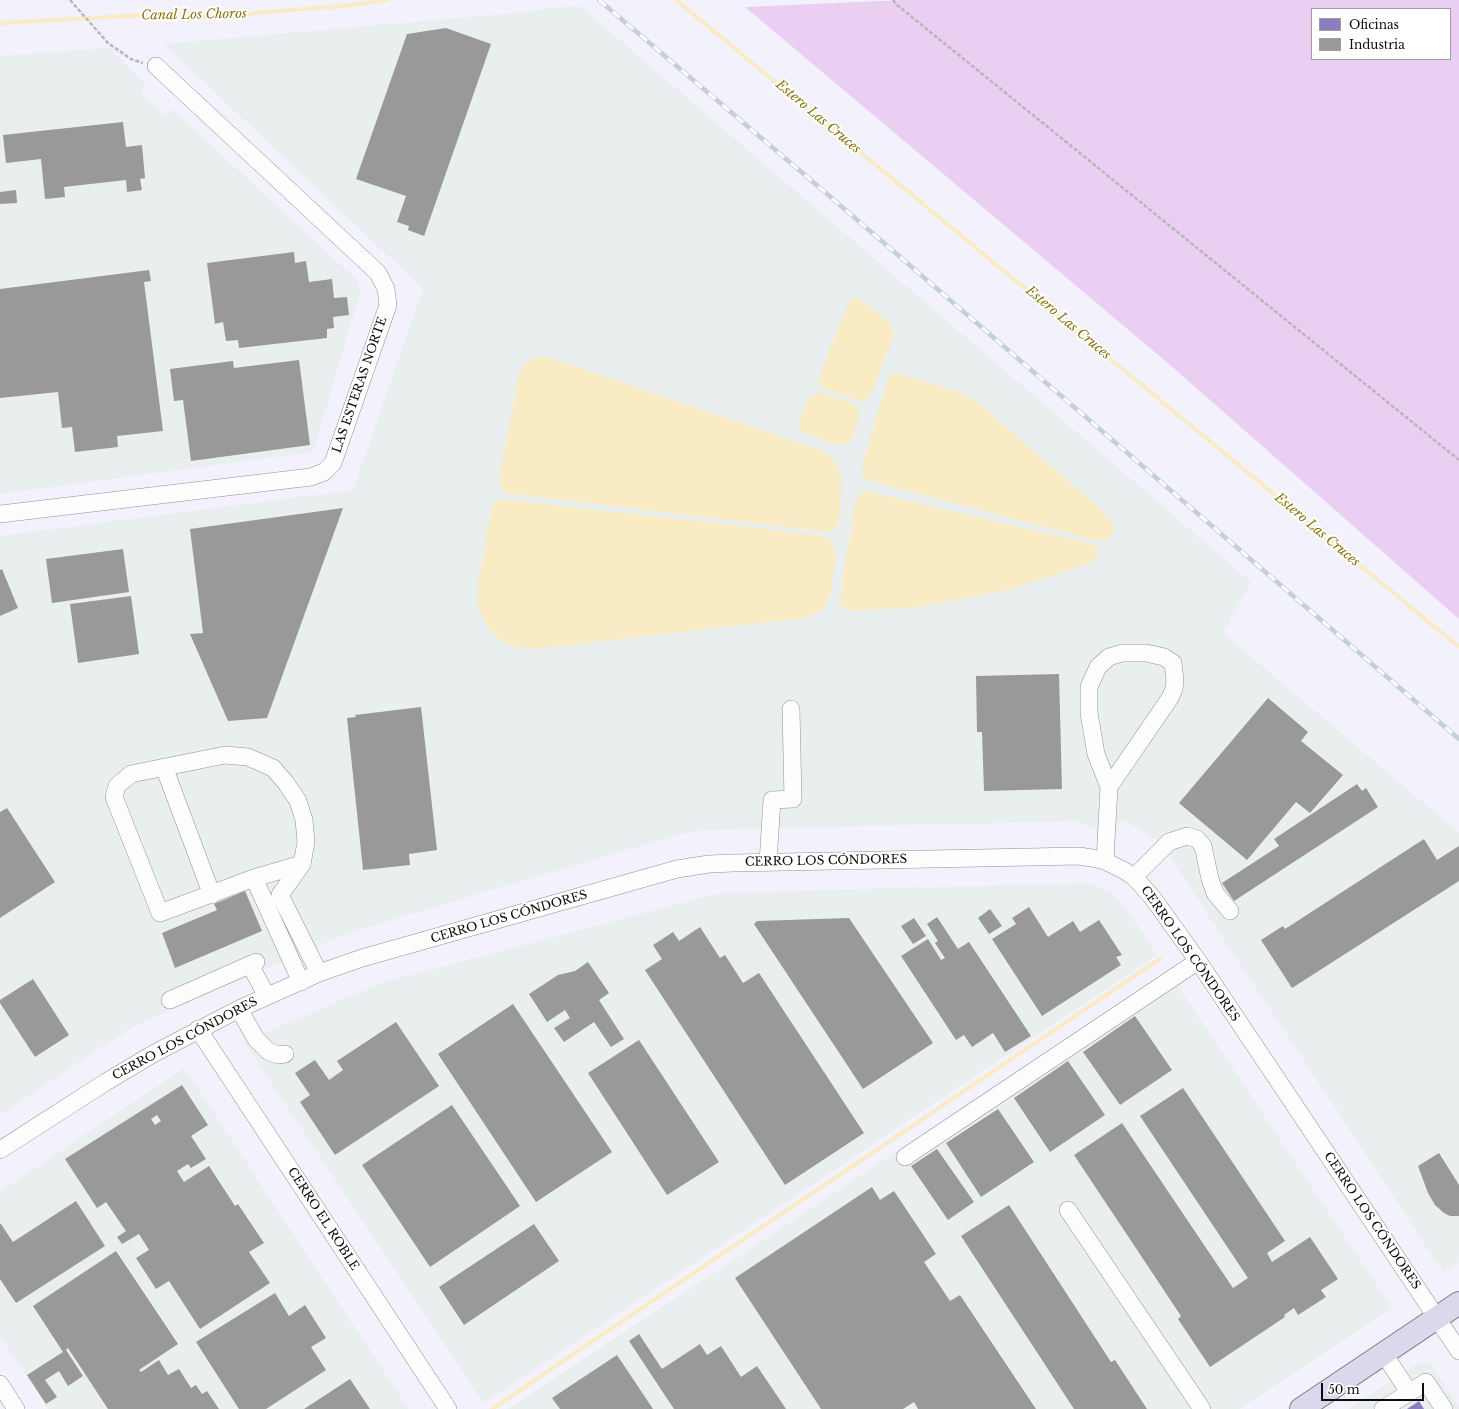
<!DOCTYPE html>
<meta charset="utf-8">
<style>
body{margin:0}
#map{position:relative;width:1459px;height:1409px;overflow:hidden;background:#f3f1fb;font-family:"Libre Baskerville",serif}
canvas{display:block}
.legend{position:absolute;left:1311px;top:8px;width:140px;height:52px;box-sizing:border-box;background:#fff;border:1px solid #9e9e9e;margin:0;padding:5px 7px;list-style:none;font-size:12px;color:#0d0d0d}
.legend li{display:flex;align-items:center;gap:8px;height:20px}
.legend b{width:20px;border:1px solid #9e9e9e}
.scale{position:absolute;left:1321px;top:1383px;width:103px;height:18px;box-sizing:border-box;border:2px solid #0d0d0d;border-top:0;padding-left:5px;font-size:12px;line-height:14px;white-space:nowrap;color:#0d0d0d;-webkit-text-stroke:3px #fff;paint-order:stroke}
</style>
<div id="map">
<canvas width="1459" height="1409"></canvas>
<ul class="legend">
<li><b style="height:11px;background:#8e7cc3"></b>Oficinas</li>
<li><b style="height:11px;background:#999"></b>Industria</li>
</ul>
<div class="scale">50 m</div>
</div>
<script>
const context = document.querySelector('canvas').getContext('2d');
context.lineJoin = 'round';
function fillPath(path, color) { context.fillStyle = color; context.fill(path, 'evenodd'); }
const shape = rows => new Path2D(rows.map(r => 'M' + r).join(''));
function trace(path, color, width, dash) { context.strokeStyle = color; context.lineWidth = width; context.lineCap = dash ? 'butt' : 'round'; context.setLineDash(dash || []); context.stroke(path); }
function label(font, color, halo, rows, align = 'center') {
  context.font = font + ' "Libre Baskerville",serif'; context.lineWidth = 4; context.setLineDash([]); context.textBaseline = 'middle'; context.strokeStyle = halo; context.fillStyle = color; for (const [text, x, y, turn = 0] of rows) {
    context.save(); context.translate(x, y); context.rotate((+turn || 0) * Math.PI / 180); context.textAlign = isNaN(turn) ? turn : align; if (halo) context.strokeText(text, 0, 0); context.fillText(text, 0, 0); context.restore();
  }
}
const industrial = shape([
 [579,5,1251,582,1223,633,1459,833,1459,1262,1443,1272,1160,842,1122,819,1113,837,1076,821,704,830,670,837,351,932,134,1026,0,1115,0,536,353,490,423,289,164,44,515,13],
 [108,48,146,84,140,92,164,115,173,110,357,280,360,293,313,452,0,494,0,56],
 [1089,883,1113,893,1131,915,1157,955,483,1403,244,1042,381,983,719,893],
 [1169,972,1392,1308,1240,1409,508,1409],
 [184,1068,409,1409,48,1409,0,1336,0,1192],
 [1420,1362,1430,1363,1459,1406,1459,1409,1349,1409]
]);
const green = shape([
 [904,0,1459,0,1459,619,1169,364,745,7],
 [1312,9,1450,9,1450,59,1312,59]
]);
const water = shape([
 [857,298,861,300,891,324,894,330,894,335,872,392,870,396,863,401,857,400,825,389,820,385,819,380,830,348,850,301],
 [539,357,550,358,823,451,835,461,840,471,841,485,840,517,837,527,834,530,828,532,506,493,499,483,499,481,518,379,521,369,524,365,529,361],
 [896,373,957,391,976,401,1097,506,1109,519,1114,527,1112,535,1106,540,1098,541,867,480,863,474,862,465,888,379,890,376],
 [818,392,854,404,858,409,859,414,853,438,846,443,837,445,834,444,805,433,801,430,799,426,799,420,811,396],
 [866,491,1092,544,1096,548,1097,556,1095,560,1087,564,1011,589,979,596,917,607,848,611,841,605,840,596,856,500,859,494],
 [503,499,819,535,828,539,831,543,836,554,830,597,824,607,820,611,815,614,804,618,534,649,517,647,509,645,495,636,485,623,478,605,478,584,492,507,498,500]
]);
const offices = shape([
 [1419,1401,1424,1409,1407,1409]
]);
const industry = shape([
 [446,28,491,44,424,236,408,230,409,226,397,222,406,196,356,179,407,34],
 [123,122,126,147,142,145,145,178,140,179,142,190,127,192,126,180,64,187,65,197,45,199,41,159,6,163,3,135],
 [16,190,17,203,0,204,0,192],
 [294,252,295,263,306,261,309,282,332,279,334,298,347,297,349,315,333,317,334,328,327,329,327,338,239,348,238,340,226,341,223,322,215,324,207,263],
 [149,270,151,281,144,282,163,431,117,436,118,447,75,452,72,427,62,428,58,392,0,398,0,289],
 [299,360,310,445,191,461,183,400,174,401,170,369,233,361,234,368],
 [343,508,267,718,228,721,190,634,203,633,190,529],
 [123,549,129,592,52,603,46,559],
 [2,569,18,608,0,616,0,570],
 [131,596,139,654,78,663,70,604],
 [1059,674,1062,789,984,791,982,732,977,732,976,676],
 [1268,698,1308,732,1301,741,1343,775,1310,813,1296,802,1247,860,1179,803],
 [421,707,437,850,409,854,410,865,363,870,347,718,356,717,355,715],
 [1357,784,1362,791,1366,788,1378,807,1234,901,1222,883,1279,846,1274,839],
 [7,808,55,882,0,918,0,812],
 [1424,839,1437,860,1459,846,1459,881,1292,988,1261,940,1283,926,1285,929],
 [245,891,262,931,175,968,162,933,217,910,214,904],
 [1029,907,1048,937,1073,921,1080,932,1099,920,1122,955,1116,957,1121,965,1042,1016,992,939,1016,924,1012,918],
 [990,909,1002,926,989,934,978,918],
 [937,917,958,949,969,942,1031,1036,1005,1052,993,1033,972,1047,964,1035,956,1040,901,956,928,939,941,960,945,958,935,943,938,941,927,924],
 [849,918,933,1043,863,1089,754,924,757,921],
 [914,918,926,936,913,944,901,926],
 [700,927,720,958,725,955,743,983,759,973,864,1133,785,1185,645,970,662,959,653,945,673,932,679,941],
 [588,962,609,993,599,1000,624,1039,611,1047,594,1022,564,1042,554,1028,570,1018,565,1010,547,1022,529,994,558,975,575,971],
 [33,979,69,1035,35,1057,0,1003,0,1000],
 [513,1004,612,1152,536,1202,438,1054],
 [1135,1016,1172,1070,1120,1105,1083,1052],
 [396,1022,439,1086,335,1155,300,1102,310,1095,295,1073,315,1060,329,1080,343,1070,337,1061],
 [639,1040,719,1162,667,1195,588,1073],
 [1068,1061,1105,1115,1050,1152,1014,1098],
 [182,1085,208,1125,191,1136,206,1159,191,1168,188,1164,177,1171,184,1182,209,1166,235,1206,238,1204,264,1243,249,1252,270,1283,200,1329,169,1281,156,1289,136,1258,149,1250,139,1234,122,1244,117,1237,126,1231,106,1202,97,1208,65,1159],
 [157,1115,161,1121,155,1125,151,1119],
 [1183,1088,1285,1241,1267,1253,1272,1262,1310,1237,1338,1279,1321,1290,1326,1297,1298,1315,1294,1308,1284,1315,1285,1317,1210,1367,1178,1319,1181,1316,1074,1155,1122,1123,1233,1288,1248,1278,1140,1116],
 [452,1105,520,1206,430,1267,362,1165],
 [998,1109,1034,1162,981,1197,946,1143],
 [937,1149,974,1202,948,1220,911,1166],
 [1439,1153,1459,1185,1459,1216,1450,1216,1444,1213,1435,1205,1428,1193,1418,1166],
 [872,1187,880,1200,894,1191,936,1254,924,1262,950,1301,960,1295,1036,1409,918,1409,914,1402,903,1409,821,1409,735,1278],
 [76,1201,105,1246,16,1303,0,1279,0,1224,1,1224,13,1242],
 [1009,1205,1111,1362,1115,1360,1147,1409,1074,1409,961,1236],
 [534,1224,559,1261,464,1325,439,1287],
 [116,1251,178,1344,139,1370,141,1372,159,1360,168,1375,179,1369,191,1388,196,1385,202,1394,207,1391,219,1409,108,1409,68,1348,66,1350,83,1376,68,1386,59,1371,45,1380,57,1397,46,1404,27,1375,63,1352,33,1306],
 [275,1293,289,1316,305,1305,326,1338,311,1347,326,1370,266,1409,239,1409,196,1342],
 [639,1334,662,1369,700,1344,707,1355,721,1346,741,1377,757,1366,786,1409,674,1409,629,1341],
 [617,1355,653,1409,560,1409,552,1398],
 [350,1379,370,1409,304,1409]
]);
const stream = shape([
 [676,0,1459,647],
 [0,23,148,15,179,17,226,17,265,12,344,6,388,0],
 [492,1409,1160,959]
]);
const path = shape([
 [70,0,108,43,131,59,143,63],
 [893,0,897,5,1459,460]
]);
const minor = shape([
 [0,514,311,477,324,472,333,463,388,305,386,289,378,273,156,66],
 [164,767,212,895],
 [1105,861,1109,787,1096,754,1089,713,1089,687,1098,667,1109,657,1122,653,1146,653,1164,657,1173,663,1175,680,1174,689,1170,698,1109,787],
 [768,862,772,800,793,799,791,709],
 [302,864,254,878,160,913,114,797,117,786,131,774,225,755,248,757,273,768,286,783,298,801,304,820,306,842,302,864,280,895,319,973],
 [1134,877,1169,842,1187,836,1197,839,1203,846,1210,879,1215,893,1230,911],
 [254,878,301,982],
 [250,965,267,996],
 [170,1000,256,962],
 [239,1009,256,1039,268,1051,278,1055,285,1054],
 [198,1029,448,1409],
 [0,1150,106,1082,153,1054,239,1009,319,973,362,958,677,869,709,864,734,863,1079,856,1092,858,1105,861,1125,871,1134,877,1152,897,1198,961,1459,1351],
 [905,1157,1198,961],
 [1068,1210,1202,1409],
 [1384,1354,1409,1392],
 [0,1384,16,1409],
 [1383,1409,1426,1382,1444,1409]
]);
const major = shape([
 [1301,1409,1459,1303]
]);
const rail = shape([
 [599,0,819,187,1459,739]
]);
const streetNames = [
 ["LAS ESTERAS NORTE",360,385,-71],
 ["CERRO LOS CÓNDORES",826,861,-1],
 ["CERRO LOS CÓNDORES",509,917,-16],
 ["CERRO LOS CÓNDORES",1190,954,55],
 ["CERRO LOS CÓNDORES",185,1039,-28],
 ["CERRO EL ROBLE",323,1219,57],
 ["CERRO LOS CÓNDORES",1372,1221,56]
];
const waterNames = [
 ["Canal Los Choros",194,15,-1],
 ["Estero Las Cruces",818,117,40],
 ["Estero Las Cruces",1068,323,40],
 ["Estero Las Cruces",1317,530,40]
];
fillPath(industrial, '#e9efee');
fillPath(green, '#ebcff3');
fillPath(water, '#f9ebc4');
fillPath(offices, '#8e7cc3');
fillPath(industry, '#999');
trace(stream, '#f9ebc4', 4);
trace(minor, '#919094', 18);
trace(major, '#7e7d81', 24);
trace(path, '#b7b6b8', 2.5, [4, 2]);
trace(minor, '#fdfdfe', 17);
trace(major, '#dad8ed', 22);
trace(rail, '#c3d0d8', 4.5);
trace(rail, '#fff', 3, [9]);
label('12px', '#0d0d0d', '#fff', streetNames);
label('italic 13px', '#8b740d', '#fff', waterNames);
</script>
